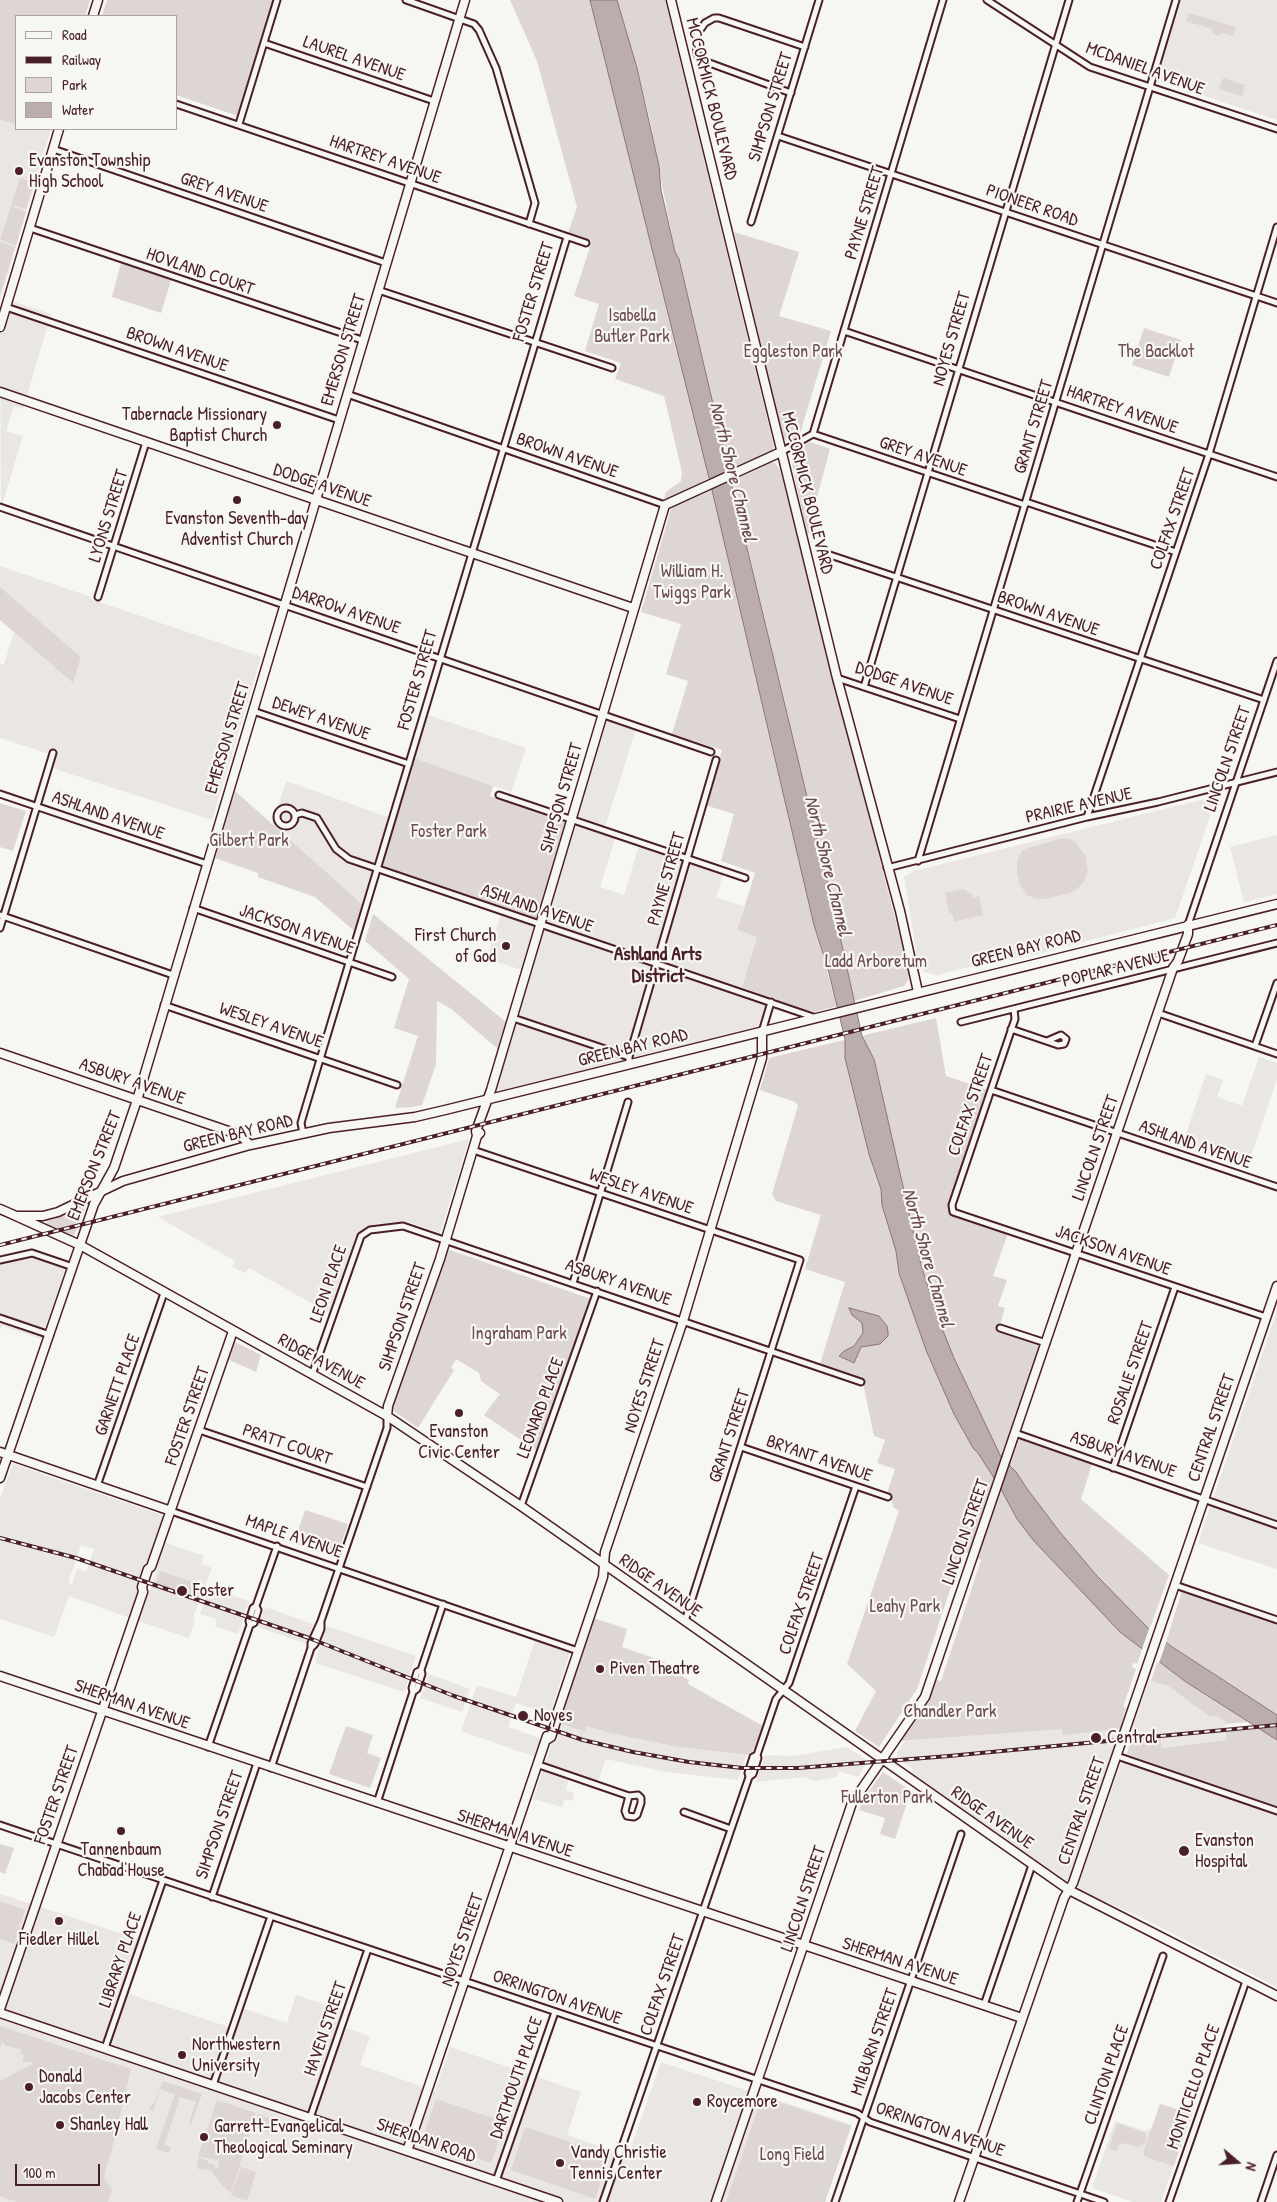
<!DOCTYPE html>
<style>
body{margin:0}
#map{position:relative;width:1277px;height:2202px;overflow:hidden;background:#f6f6f2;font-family:"Patrick Hand",sans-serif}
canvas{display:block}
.legend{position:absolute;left:15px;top:15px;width:162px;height:115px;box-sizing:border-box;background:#f6f6f2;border:1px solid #b1a0a2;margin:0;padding:6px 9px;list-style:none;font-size:15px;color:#4a1f2b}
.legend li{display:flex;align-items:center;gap:10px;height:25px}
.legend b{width:25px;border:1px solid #b1a0a2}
.north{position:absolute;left:1212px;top:2137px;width:50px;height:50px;-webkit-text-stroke:4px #f6f6f2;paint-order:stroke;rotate:108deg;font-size:14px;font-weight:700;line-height:20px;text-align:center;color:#4a1f2b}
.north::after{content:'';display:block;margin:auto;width:18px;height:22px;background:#4a1f2b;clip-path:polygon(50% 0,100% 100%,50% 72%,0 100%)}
.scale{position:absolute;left:15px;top:2164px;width:85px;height:22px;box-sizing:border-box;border:2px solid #4a1f2b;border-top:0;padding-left:6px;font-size:15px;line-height:18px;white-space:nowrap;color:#4a1f2b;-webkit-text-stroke:4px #f6f6f2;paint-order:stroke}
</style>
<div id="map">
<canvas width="1277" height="2202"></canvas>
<ul class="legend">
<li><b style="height:6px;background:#f6f6f2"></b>Road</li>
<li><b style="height:6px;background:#4a1f2b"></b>Railway</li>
<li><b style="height:14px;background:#ddd6d5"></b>Park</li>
<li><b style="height:14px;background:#bbadae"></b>Water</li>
</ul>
<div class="north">N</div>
<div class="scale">100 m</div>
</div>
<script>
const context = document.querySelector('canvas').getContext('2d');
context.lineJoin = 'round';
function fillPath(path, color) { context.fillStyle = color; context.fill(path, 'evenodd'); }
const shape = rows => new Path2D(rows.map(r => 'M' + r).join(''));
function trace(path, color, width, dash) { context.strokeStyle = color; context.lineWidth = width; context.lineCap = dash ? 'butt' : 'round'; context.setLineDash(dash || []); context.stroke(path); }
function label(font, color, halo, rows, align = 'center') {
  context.font = font + ' "Patrick Hand",sans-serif'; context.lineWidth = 4.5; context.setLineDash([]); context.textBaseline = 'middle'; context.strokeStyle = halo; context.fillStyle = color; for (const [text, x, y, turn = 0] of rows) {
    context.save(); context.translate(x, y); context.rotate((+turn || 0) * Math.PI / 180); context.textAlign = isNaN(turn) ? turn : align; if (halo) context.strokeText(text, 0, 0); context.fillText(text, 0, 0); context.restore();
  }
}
const built = shape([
 [0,0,90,0,85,16,16,16,16,129,51,129,0,300],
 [1181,0,1277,0,1277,120,1156,80],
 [8,300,51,314,23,409,14,406,6,431,23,436,1,508,0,327],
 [0,566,91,597,90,599,261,657,212,820,49,767,52,755,0,738,0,664,4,665,14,632,73,683,81,657,0,587],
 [602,714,637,726,604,830,616,835,600,887,624,895,640,842,724,871,716,898,744,906,737,930,757,936,742,987,772,998,762,1032,488,1100,526,971,487,959,502,911,540,924],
 [428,715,526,748,511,792,414,758],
 [286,781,388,817,362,904,272,824],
 [1217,796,1175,918,1026,957,990,962,937,975,924,972,917,956,904,877,914,871],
 [1277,835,1277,894,1244,902,1230,847],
 [1259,1057,1277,1063,1277,1079,1247,1168,1182,1146,1206,1074,1223,1080,1217,1097,1242,1106],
 [469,1139,440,1233,409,1222,375,1224,361,1230,355,1238,329,1313,249,1268,245,1273,232,1267,235,1261,158,1217],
 [30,1255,66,1267,41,1339,2,1326,0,1330,0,1263],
 [1277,1311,1277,1569,1198,1543],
 [13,1464,162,1515,163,1523,130,1618,69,1596,54,1637,0,1619,0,1499],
 [81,1545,94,1549,86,1572,77,1569,72,1584,68,1583],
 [164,1542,204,1556,201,1564,212,1568,195,1612,193,1618,195,1620,189,1638,138,1621,157,1570],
 [209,1588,249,1601,238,1634,215,1626,217,1619,200,1614],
 [265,1607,313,1624,307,1644,258,1627],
 [327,1626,416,1656,404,1692,315,1663],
 [535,1640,570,1652,550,1714,516,1703,508,1727,542,1739,536,1757,461,1731,477,1685,516,1697],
 [429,1674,470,1689,462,1712,420,1698],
 [1149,1680,1168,1686,1210,1717,1216,1716,1225,1722,1226,1740,1161,1748,1160,1738,1128,1740],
 [559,1723,585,1732,587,1726,610,1733,678,1747,747,1754,738,1780,667,1772,606,1759,598,1781,571,1772,566,1790,574,1793,572,1801,565,1799,562,1807,533,1799],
 [1114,1724,1114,1730,1120,1729,1069,1879,1066,1881,911,1773,913,1769,897,1758,897,1753,905,1741],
 [847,1747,865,1759,865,1765,858,1777,838,1771,837,1777,815,1781,805,1777,756,1782,765,1755,794,1756],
 [1121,1763,1277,1815,1277,1987,1141,1917,1080,1891,1078,1887],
 [0,1894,138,1939,120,1991,235,2029,242,2008,287,2023,296,1995,344,2011,339,2026,370,2036,360,2065,435,2091,450,2047,581,2092,567,2135,628,2156,661,2062,852,2125,825,2202,0,2202],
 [1160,2104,1192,2114,1161,2202,1133,2202,1092,2188,1115,2121,1145,2131,1152,2128]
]);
const green = shape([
 [0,0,90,0,85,16,16,16,16,125,0,119],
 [107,0,273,0,238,116,176,95,176,16,102,16],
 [510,0,590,0,709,478,669,498,664,499,666,492,681,481,682,472,664,396,615,379,621,363,585,351,599,304,574,296,592,241,568,233,577,207,537,61],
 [617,0,665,0,667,8,774,446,772,452,739,468,738,466,726,471,724,465,730,457,725,455,679,259,675,252,649,116,637,68],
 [1189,13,1236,27,1233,36,1222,33,1219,36,1213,34,1212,29,1186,21],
 [1223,78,1245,85,1242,96,1219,89],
 [20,178,34,183,26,209,11,205],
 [11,206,26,212,16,245,0,240],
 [734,232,799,252,779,316,831,331,799,437,791,441,787,441,783,438],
 [0,242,15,247,0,295],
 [121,263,171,280,161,313,112,297],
 [1144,328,1181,340,1169,377,1132,365],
 [810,442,830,449,817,497,819,513,817,517,815,532,807,534,792,464,794,452],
 [770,463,775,463,780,470,909,973,908,981,904,986,854,1001,833,905,838,897,835,897,830,892,731,482],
 [712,490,814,925,837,1006,815,1012,797,1008,742,987,757,937,737,930,755,873,721,861,734,814,705,805,722,750,672,734,688,681,666,674,681,624,641,612,671,509,679,502,700,493,701,495],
 [0,587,81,657,73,683,0,620],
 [414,758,493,786,490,796,566,821,537,918,382,867],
 [235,791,362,904,354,931,315,897,258,877,258,873,215,858],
 [0,803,26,811,13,851,0,847],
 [1063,838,1070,839,1076,843,1085,855,1088,871,1084,881,1078,888,1070,893,1044,899,1036,899,1027,895,1020,885,1017,874,1017,861,1022,850],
 [963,889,972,894,973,898,979,896,983,915,954,922,952,913,949,913,945,893],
 [373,914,506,1022,498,1049,450,1008,437,1001,436,1064,422,1105,413,1107,395,1108,418,1036,394,1028,409,979,365,941],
 [936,1018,946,1076,988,1090,949,1210,953,1215,1008,1233,993,1276,1007,1280,998,1306,1005,1308,998,1331,1038,1345,1040,1348,1010,1436,1092,1464,1081,1499,1169,1575,1137,1664,1133,1663,1132,1667,1136,1669,1123,1707,1126,1708,1120,1729,1063,1735,1062,1729,900,1741,926,1704,936,1680,941,1681,981,1560,963,1551,917,1689,879,1747,855,1731,876,1691,847,1664,899,1511,893,1507,891,1494,887,1493,895,1469,877,1463,885,1440,874,1436,862,1378,820,1364,845,1282,805,1269,821,1215,776,1201,772,1194,798,1106,795,1102,760,1090,769,1058],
 [84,1205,86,1206,74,1236,46,1224,47,1220,70,1213],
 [447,1249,591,1299,537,1451,484,1415,500,1394,481,1381,479,1373,456,1359,451,1368,454,1370,418,1428,391,1409],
 [233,1341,261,1355,256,1372,227,1359],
 [305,1510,348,1524,336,1558,294,1543],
 [160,1571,204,1586,198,1602,154,1587],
 [1182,1591,1277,1625,1277,1715,1166,1642],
 [593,1618,627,1629,622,1647,665,1662,664,1667,689,1680,688,1684,763,1726,751,1755,678,1747,610,1733,587,1726,585,1732,559,1723],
 [1158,1660,1186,1682,1248,1722,1225,1724,1225,1722,1216,1716,1210,1717,1168,1686,1151,1681],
 [346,1726,373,1735,367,1753,381,1758,370,1788,329,1774],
 [1277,1726,1277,1807,1127,1754,1131,1740,1160,1738,1162,1748,1226,1740,1226,1731],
 [883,1772,911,1791,895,1839,880,1834,885,1818,859,1810,864,1798],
 [0,1844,14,1848,5,1874,0,1872],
 [0,1901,25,1910,14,1944,0,1939],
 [0,2026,131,2069,111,2153,105,2171,104,2178,112,2189,108,2202,17,2202,0,2196,0,2081,34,2063,22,2061,24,2055,20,2054,21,2049,5,2046,5,2044,2,2043,0,2048],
 [163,2081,202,2094,191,2124,189,2123,196,2102,180,2097,164,2145,171,2147,169,2153,156,2149,175,2094,160,2089,153,2111,149,2109,154,2103],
 [762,2096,851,2126,825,2202,726,2202],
 [436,2099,505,2122,491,2163,422,2140],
 [217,2100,256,2113,231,2193,220,2183,211,2170,198,2169,197,2164,198,2157,208,2161,208,2163,215,2165,215,2168,217,2169,220,2161,198,2156],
 [1160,2104,1192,2114,1174,2166,1146,2157,1143,2153],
 [258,2114,278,2121,273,2134,253,2127],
 [1117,2123,1146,2133,1146,2142,1138,2147,1123,2143,1119,2145,1117,2151,1109,2148],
 [525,2127,610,2155,595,2199,511,2170],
 [241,2167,256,2172,247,2201,231,2195]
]);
const water = shape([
 [590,0,617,0,637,68,659,166,661,190,675,252,679,259,725,455,730,457,724,465,731,482,830,892,834,897,838,897,838,902,835,902,833,905,862,1036,874,1059,921,1265,939,1321,954,1358,1001,1457,1016,1472,1028,1490,1059,1531,1097,1576,1149,1629,1171,1646,1277,1715,1277,1740,1186,1682,1120,1632,1033,1540,1017,1519,1001,1489,978,1453,973,1448,954,1414,926,1350,899,1273,896,1251,882,1205,881,1189,869,1154,845,1058,845,1039,829,973,814,925,712,490,590,0],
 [849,1308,879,1316,887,1326,888,1332,888,1336,880,1344,861,1347,854,1363,839,1356,844,1351,854,1346,863,1333,862,1323,852,1315,849,1308]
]);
const pier = shape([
 [1150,1626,1167,1640,1159,1663,1141,1652]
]);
const street = shape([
 [406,0,474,24,479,30,496,68,535,203,529,224],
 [987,0,1090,67,1277,129],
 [264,43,434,101],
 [791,93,704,61,697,54,696,36,705,23,714,18,719,18,805,47],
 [176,104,586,243],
 [239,124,277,0],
 [778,136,1277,303],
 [53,149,386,263],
 [751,222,819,0],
 [30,228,362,340],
 [378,290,612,368],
 [6,307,339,420],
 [844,331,1277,477],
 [347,394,665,505],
 [813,434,943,0],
 [813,434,1025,505],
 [781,452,813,434],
 [1026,502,1176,552],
 [0,507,711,752],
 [824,553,1264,700],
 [98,597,146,442],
 [837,678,960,719],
 [864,687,1069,0],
 [253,711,409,764],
 [0,794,207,864],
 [499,795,745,878],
 '277 817a9 9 0 1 1 18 0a9 9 0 1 1-18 0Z',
 [295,815,302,813,317,818,336,849,349,859,816,1018],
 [1087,817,1209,454,1277,227],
 [918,861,1176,0],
 [887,868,1087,817,1158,802,1277,772],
 [193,908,392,977],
 [0,915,173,975],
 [1188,925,1277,661],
 [0,928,53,753],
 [164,1005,397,1085],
 [1014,1009,1015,1019,952,1205,953,1212,1266,1317],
 [1158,1013,1277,1054],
 [513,1018,629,1057],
 [961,1022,1277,943],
 [1011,1029,1058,1045,1064,1044,1066,1039,1061,1035,1047,1041],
 [762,1032,771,1002],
 [1255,1046,1277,983],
 [629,1063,629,1057,716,760],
 [991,1090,1277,1187],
 [303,1133,301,1123,303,1116,567,237],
 [473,1150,800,1260,685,1621],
 [0,1260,32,1253,73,1267],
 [573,1283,628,1102],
 [0,1318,50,1335],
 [1000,1328,1046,1343],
 [312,1375,361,1236,370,1230,403,1226,861,1382],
 [199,1430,367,1487],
 [1015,1433,1277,1525],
 [741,1447,888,1497],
 [1113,1468,1175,1287],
 [97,1486,164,1293],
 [521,1506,597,1291],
 [171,1511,578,1651],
 [1175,1585,1277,1620],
 [250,1625,254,1623,258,1610,256,1606],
 [311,1648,315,1644,321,1629,321,1622],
 [413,1692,417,1689,422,1674,421,1670,443,1604],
 [208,1747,250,1625,249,1621,253,1608,256,1606,277,1546],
 [1117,1756,1277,1811],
 [539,1765,629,1796,638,1795,641,1798,641,1803,637,1815,634,1817,627,1816,625,1811,629,1796],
 [271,1768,311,1648,311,1643,321,1621,387,1428,387,1416],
 [749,1777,753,1774,758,1758,757,1755],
 [377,1803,413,1692,412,1688,417,1672,421,1670],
 [684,1812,731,1829],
 [0,1825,857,2113,870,2122,1104,2202],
 [212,1897,257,1763],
 [984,2005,1032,1865],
 [105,2048,163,1880],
 [213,2085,271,1916],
 [310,2118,368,1949],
 [496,2181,555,2012],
 [603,2202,749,1777,748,1773,753,1757,757,1755,776,1699,789,1683,856,1486],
 [835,2202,961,1834],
 [1077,2202,1163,1956],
 [1169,2202,1246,1981],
 [1261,2202,1277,2155]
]);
const secondary = shape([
 [671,0,837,678,900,911,918,992],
 [93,16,98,0],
 [0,327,59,129],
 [0,392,633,608],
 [0,1053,240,1135,250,1145],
 [477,1136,476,1131,491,1090,665,505,781,452],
 [0,1209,16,1216,43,1216,58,1212,123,1181,250,1145,329,1128,415,1117,445,1110,1277,904],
 [16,1216,80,1245,387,1416,521,1506,1069,1890,1277,1996],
 [387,1416,388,1406,440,1259,477,1136,480,1133],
 [0,1452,171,1511],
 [0,1478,94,1204,114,1168,137,1100,465,0],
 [0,1676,1022,2018],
 [548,1739,551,1737,557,1718,557,1714,603,1577,605,1552,683,1321,762,1058,762,1032],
 [0,2009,143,1592,142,1587,148,1569,151,1567,233,1331],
 [0,2013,558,2202],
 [407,2151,547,1736],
 [716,2202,852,1803,925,1697,1173,968,1178,961,1188,934,1188,925],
 [959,2202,1064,1898,1073,1883,1277,1286]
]);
const rail = shape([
 [0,1245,1277,925],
 [0,1538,76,1558,309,1638,454,1696,583,1740,633,1752,689,1762,742,1768,798,1768,949,1756,1277,1725]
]);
const markers = [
 [19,171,5,"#4a1f2b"],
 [277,425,5,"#4a1f2b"],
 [237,500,5,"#4a1f2b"],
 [506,946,5,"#4a1f2b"],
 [459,1413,5,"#4a1f2b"],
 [182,1591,6,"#4a1f2b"],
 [600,1669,5,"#4a1f2b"],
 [523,1716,6,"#4a1f2b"],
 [1096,1738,6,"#4a1f2b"],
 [121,1831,5,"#4a1f2b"],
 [1184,1851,6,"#4a1f2b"],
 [59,1921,5,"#4a1f2b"],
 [182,2055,5,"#4a1f2b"],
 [29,2087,5,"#4a1f2b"],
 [697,2102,5,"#4a1f2b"],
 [60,2125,5,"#4a1f2b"],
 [204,2137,5,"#4a1f2b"],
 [560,2163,5,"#4a1f2b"]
];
const streetNames = [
 ["LAUREL AVENUE",354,59,19],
 ["MCDANIEL AVENUE",1145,69,20],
 ["MCCORMICK BOULEVARD",711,99,76],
 ["SIMPSON STREET",771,107,-73],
 ["HARTREY AVENUE",385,160,19],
 ["GREY AVENUE",224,193,19],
 ["PIONEER ROAD",1032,206,19],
 ["PAYNE STREET",865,213,-73],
 ["HOVLAND COURT",200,272,19],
 ["FOSTER STREET",534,292,-73],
 ["NOYES STREET",952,339,-74],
 ["BROWN AVENUE",177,350,19],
 ["EMERSON STREET",344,350,-73],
 ["HARTREY AVENUE",1122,410,19],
 ["GRANT STREET",1034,427,-73],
 ["BROWN AVENUE",567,456,19],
 ["GREY AVENUE",923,457,19],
 ["DODGE AVENUE",322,486,19],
 ["MCCORMICK BOULEVARD",807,493,76],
 ["LYONS STREET",109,516,-73],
 ["COLFAX STREET",1173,519,-71],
 ["DARROW AVENUE",346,611,19],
 ["BROWN AVENUE",1048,614,19],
 ["FOSTER STREET",418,680,-74],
 ["DODGE AVENUE",904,684,19],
 ["DEWEY AVENUE",321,719,19],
 ["EMERSON STREET",228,738,-73],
 ["LINCOLN STREET",1228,759,-71],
 ["SIMPSON STREET",562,798,-74],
 ["PRAIRIE AVENUE",1079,806,-13],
 ["ASHLAND AVENUE",108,816,19],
 ["PAYNE STREET",667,879,-74],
 ["ASHLAND AVENUE",537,909,19],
 ["JACKSON AVENUE",297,930,19],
 ["GREEN BAY ROAD",1026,949,-14],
 ["POPLAR AVENUE",1116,969,-14],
 ["WESLEY AVENUE",271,1026,19],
 ["GREEN BAY ROAD",633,1048,-14],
 ["ASBURY AVENUE",132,1082,19],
 ["COLFAX STREET",971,1105,-71],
 ["GREEN BAY ROAD",238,1134,-14],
 ["ASHLAND AVENUE",1195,1145,19],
 ["LINCOLN STREET",1096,1148,-71],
 ["EMERSON STREET",95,1166,-68],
 ["WESLEY AVENUE",641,1192,19],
 ["JACKSON AVENUE",1113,1251,19],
 ["ASBURY AVENUE",618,1283,19],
 ["LEON PLACE",329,1284,-71],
 ["SIMPSON STREET",403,1317,-71],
 ["RIDGE AVENUE",321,1362,29],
 ["ROSALIE STREET",1131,1373,-71],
 ["GARNETT PLACE",118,1385,-71],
 ["NOYES STREET",645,1386,-72],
 ["LEONARD PLACE",541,1408,-70],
 ["FOSTER STREET",188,1416,-71],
 ["CENTRAL STREET",1212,1428,-71],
 ["GRANT STREET",730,1436,-72],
 ["PRATT COURT",287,1445,19],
 ["ASBURY AVENUE",1123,1455,19],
 ["BRYANT AVENUE",819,1459,19],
 ["LINCOLN STREET",966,1532,-71],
 ["MAPLE AVENUE",294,1537,19],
 ["RIDGE AVENUE",660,1586,35],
 ["COLFAX STREET",802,1604,-71],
 ["SHERMAN AVENUE",132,1705,19],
 ["FOSTER STREET",57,1795,-71],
 ["CENTRAL STREET",1082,1811,-71],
 ["RIDGE AVENUE",992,1818,35],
 ["SIMPSON STREET",220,1825,-71],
 ["SHERMAN AVENUE",515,1834,18],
 ["LINCOLN STREET",804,1899,-72],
 ["NOYES STREET",463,1940,-71],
 ["LIBRARY PLACE",121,1960,-71],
 ["SHERMAN AVENUE",900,1962,18],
 ["COLFAX STREET",663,1985,-71],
 ["ORRINGTON AVENUE",557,1998,19],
 ["HAVEN STREET",326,2029,-71],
 ["MILBURN STREET",875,2042,-71],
 ["CLINTON PLACE",1107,2075,-71],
 ["DARTMOUTH PLACE",517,2078,-71],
 ["MONTICELLO PLACE",1194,2087,-71],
 ["ORRINGTON AVENUE",940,2130,19],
 ["SHERIDAN ROAD",426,2141,19]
];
const poiNames = [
 ["Evanston Township",29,161],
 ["High School",29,182],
 ["Tabernacle Missionary",267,415,"right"],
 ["Baptist Church",267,436,"right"],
 ["Evanston Seventh-day",237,519,"center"],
 ["Adventist Church",237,540,"center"],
 ["First Church",496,936,"right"],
 ["of God",496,957,"right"],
 ["Evanston",459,1432,"center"],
 ["Civic Center",459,1453,"center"],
 ["Foster",193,1591],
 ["Piven Theatre",610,1669],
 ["Noyes",534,1716],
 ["Central",1107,1738],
 ["Evanston",1195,1841],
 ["Hospital",1195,1862],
 ["Tannenbaum",121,1850,"center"],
 ["Chabad House",121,1871,"center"],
 ["Fiedler Hillel",59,1940,"center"],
 ["Northwestern",192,2045],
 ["University",192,2066],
 ["Donald",39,2077],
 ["Jacobs Center",39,2098],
 ["Roycemore",707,2102],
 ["Shanley Hall",70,2125],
 ["Garrett-Evangelical",214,2127],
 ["Theological Seminary",214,2148],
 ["Vandy Christie",570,2153],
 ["Tennis Center",570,2174]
];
const parkNames = [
 ["Isabella",632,316],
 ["Butler Park",632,337],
 ["Eggleston Park",793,352],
 ["The Backlot",1156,352],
 ["William H.",692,572],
 ["Twiggs Park",692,593],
 ["Foster Park",449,832],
 ["Gilbert Park",249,841],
 ["Ladd Arboretum",876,962],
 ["Ingraham Park",519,1334],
 ["Leahy Park",905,1607],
 ["Chandler Park",950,1712],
 ["Fullerton Park",887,1798],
 ["Long Field",792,2155]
];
const waterNames = [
 ["North Shore Channel",732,472,76],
 ["North Shore Channel",827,866,76],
 ["North Shore Channel",927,1258,74]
];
const neighbourhoodNames = [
 ["Ashland Arts",658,955],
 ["District",658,977]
];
fillPath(built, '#e9e6e3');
fillPath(green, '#ddd6d5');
fillPath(water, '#bbadae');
trace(water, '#8e747a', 1);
fillPath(pier, '#f6f6f2');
trace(street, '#4a1f2b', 9);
trace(secondary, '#4a1f2b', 11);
trace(street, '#f6f6f2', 5);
trace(secondary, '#f6f6f2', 8);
trace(rail, '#4a1f2b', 4);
trace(rail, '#f6f6f2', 2, [5.5]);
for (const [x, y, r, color] of markers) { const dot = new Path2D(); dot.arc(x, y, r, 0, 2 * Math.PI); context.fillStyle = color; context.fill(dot); trace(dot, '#f6f6f2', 2); }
label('18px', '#4a1f2b', '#f6f6f2', streetNames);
label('18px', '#4a1f2b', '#f6f6f2', poiNames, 'left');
label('18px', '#6f4d56', '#f6f6f2', parkNames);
label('italic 19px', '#6c4a52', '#f6f6f2', waterNames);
label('bold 19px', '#4a1f2b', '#f6f6f2', neighbourhoodNames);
</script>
